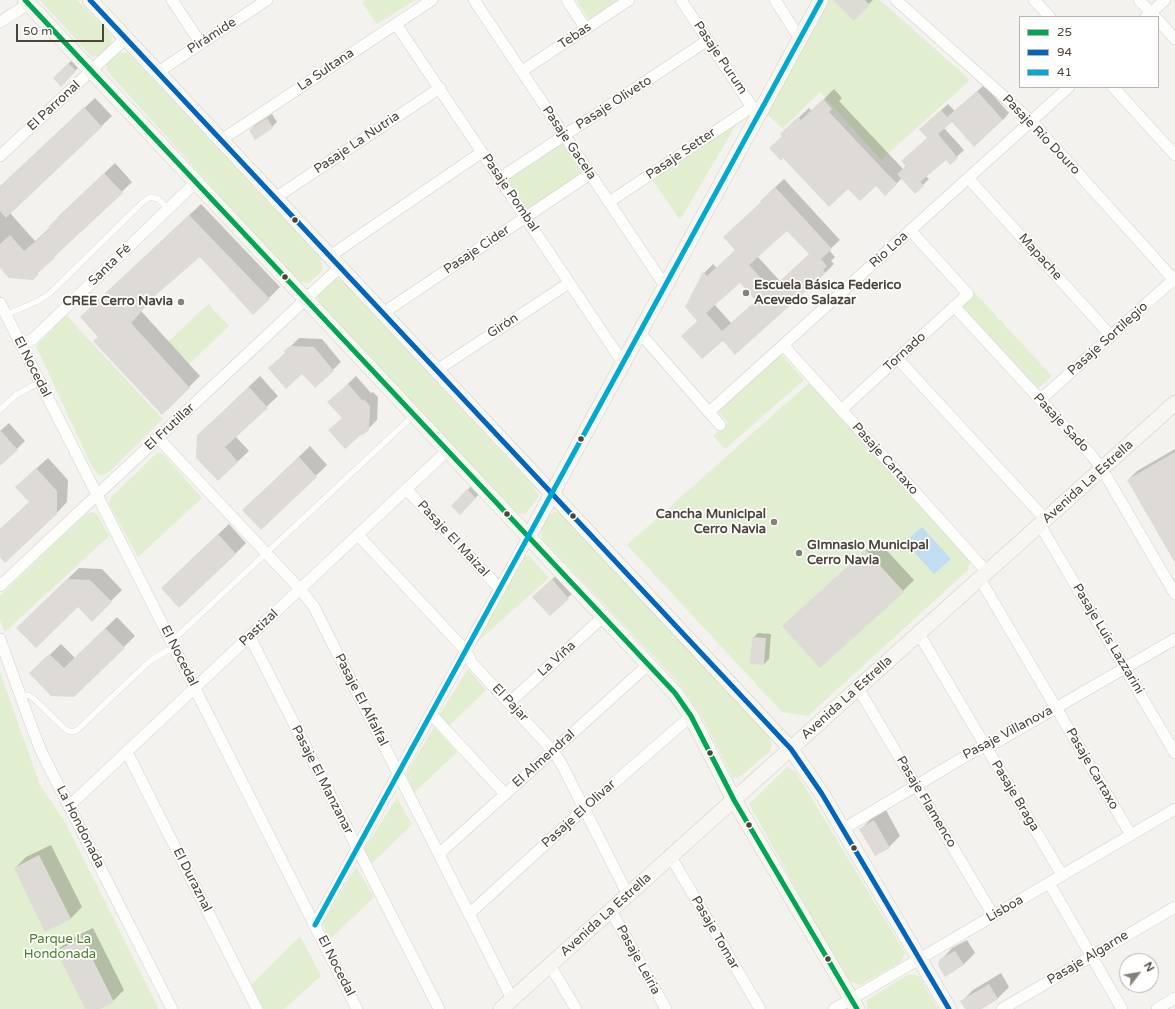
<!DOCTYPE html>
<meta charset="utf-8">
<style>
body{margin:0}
#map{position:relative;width:1175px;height:1009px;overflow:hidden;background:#f4f2ee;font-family:"Varela Round",sans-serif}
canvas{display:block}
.legend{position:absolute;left:1019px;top:16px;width:140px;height:72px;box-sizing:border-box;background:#fff;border:1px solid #b7b4b0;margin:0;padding:5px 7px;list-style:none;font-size:12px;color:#4b4439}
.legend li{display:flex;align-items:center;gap:8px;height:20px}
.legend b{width:20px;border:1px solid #b7b4b0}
.north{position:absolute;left:1119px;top:953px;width:40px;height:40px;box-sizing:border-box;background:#fff;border:1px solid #b7b4b0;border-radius:50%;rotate:59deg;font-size:11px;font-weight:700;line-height:16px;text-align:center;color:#4b4439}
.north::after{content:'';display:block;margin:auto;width:14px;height:18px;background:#868178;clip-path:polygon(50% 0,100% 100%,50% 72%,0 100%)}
.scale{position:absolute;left:16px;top:24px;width:88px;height:18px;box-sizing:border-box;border:2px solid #4b4439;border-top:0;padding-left:5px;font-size:12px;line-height:14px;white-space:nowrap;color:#4b4439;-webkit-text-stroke:3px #fff;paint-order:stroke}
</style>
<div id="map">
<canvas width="1175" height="1009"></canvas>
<ul class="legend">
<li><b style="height:5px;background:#00a651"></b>25</li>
<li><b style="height:5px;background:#0065bd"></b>94</li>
<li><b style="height:5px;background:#00a9ce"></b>41</li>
</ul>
<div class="north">N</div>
<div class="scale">50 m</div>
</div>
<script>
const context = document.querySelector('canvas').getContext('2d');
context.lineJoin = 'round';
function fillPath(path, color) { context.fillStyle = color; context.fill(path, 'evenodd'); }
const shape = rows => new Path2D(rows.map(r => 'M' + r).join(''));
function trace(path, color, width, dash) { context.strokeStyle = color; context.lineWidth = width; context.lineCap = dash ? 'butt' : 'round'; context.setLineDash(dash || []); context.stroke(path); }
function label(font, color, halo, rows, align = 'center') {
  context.font = font + ' "Varela Round",sans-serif'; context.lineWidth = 3.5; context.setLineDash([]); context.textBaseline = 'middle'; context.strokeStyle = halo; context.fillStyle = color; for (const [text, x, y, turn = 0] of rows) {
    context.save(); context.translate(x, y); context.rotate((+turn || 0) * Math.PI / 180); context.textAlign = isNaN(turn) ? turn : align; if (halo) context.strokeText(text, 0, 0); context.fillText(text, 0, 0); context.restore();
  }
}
const green = shape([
 [40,0,77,0,112,36,111,44,99,56,92,57],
 [365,0,415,0,377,24,362,2],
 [576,0,621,0,590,21],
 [829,0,880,0,970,80,881,160,820,92,783,129,766,114],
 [117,52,128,53,321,259,323,270,309,283,298,282,108,72,106,64],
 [739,120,680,220,651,178],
 [562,142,583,175,527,211,506,178],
 [333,278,341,280,533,486,539,496,525,514,517,513,319,303,317,294],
 [974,292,1052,376,1036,390,961,306],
 [208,304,229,326,189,364,168,342],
 [66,315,163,419,108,473,99,475,92,467,36,346],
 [780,353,804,380,725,449,713,436,728,423,716,409],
 [809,383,970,561,968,570,808,716,782,712,627,545],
 [157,453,163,454,202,498,138,557,109,504,111,497],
 [93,512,98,516,109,536,5,632,0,620,0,596,86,514],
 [555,512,561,513,767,732,772,744,770,751,742,775,737,778,733,778,701,715,677,681,543,540,541,535,540,528,550,514],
 [524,556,529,556,549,578,478,641],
 [468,669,486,690,449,726,439,715],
 [0,672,40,785,65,822,159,1009,0,1009],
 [434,727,457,752,414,793,406,774],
 [787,767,796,772,905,953,901,962,860,985,847,980,749,804],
 [397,798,412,825,371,864,364,849],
 [356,867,374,897,330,939,322,924],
 [300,936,321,976,284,1009,262,1009,251,985],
 [909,974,919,976,938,1009,867,1009,867,1000]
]);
const water = shape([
 [922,527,951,559,934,574,905,542]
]);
const shadow = shape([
 [843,0,873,0,854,19],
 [79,53,86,60,72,74,54,78],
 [984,85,1009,113,1003,120,952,121,944,128,964,150,950,163,946,158,926,176,929,179,923,185,902,178,885,195,876,185,848,188,783,136,792,124,809,108,812,111,834,89,842,98,839,101,903,169,928,138,927,123,948,104,955,111],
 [95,98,112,116,10,213,35,241,50,228,59,216,115,163,132,182,32,278,0,263,0,187],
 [272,114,277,122,272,127,250,130,255,125],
 [784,179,840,240,829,250,835,257,831,261,834,264,825,273,723,339,698,320,686,306,704,273,713,264,717,268,736,250,762,202,770,192],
 [787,229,810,254,780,281,757,256],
 [740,282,757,300,731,323,714,304],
 [201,204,280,287,269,298,200,255,162,288,141,311,200,376,189,387,99,337,92,306],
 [299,338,322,339,341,362,315,387,285,352],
 [260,376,278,396,235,436,249,451,218,480,208,426],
 [356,376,371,393,373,392,378,397,377,420,363,434,343,417,329,402],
 [9,423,25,441,0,465,0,431],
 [310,446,327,465,261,529,255,499],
 [1175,449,1175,558,1128,480,1137,471],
 [48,458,68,480,67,502,56,514,0,556,0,529,30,502,28,476],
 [478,479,486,487,460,514,452,506],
 [229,524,246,543,235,554,173,577],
 [877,540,914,580,903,591,794,616],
 [79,568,102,569,122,590,92,620,78,606,28,617],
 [563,569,579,587,550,615,545,586],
 [117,617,135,636,74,696,31,673,61,644,75,658],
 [758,633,771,634,769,659,764,664,753,638],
 [886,810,900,836,889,847,861,829,872,818],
 [51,845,82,907,71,918,46,930,15,868,26,857],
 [93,928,124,990,113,1001,97,1009,86,1009,57,951,68,940],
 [967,940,975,953,964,964,941,960,952,948],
 [1001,973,1009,987,998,998,980,1009,966,1009,962,1001,973,990]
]);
const building = shape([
 [833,0,865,0,870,5,854,21],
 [68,63,76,71,61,87,53,78],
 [977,91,1003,120,974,147,952,122,938,134,958,158,950,165,946,160,920,182,924,186,915,194,897,174,906,166,901,161,927,138,919,129,941,110,947,117],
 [823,99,832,109,829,112,897,184,885,196,876,186,860,201,848,189,829,207,783,158,781,161,769,148,782,136,780,134,798,117,801,120],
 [84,107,102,127,6,218,0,211,0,186],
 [267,118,273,128,255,140,249,130],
 [104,173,123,193,54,257,55,258,38,273,39,274,33,280,9,278,0,268,0,244,10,235,24,251,50,229,48,227],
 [775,187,832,249,821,259,827,266,823,270,826,273,735,355,723,341,702,359,681,336,697,321,685,307,703,272,707,276,735,250,723,237,761,202,760,201],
 [787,231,809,254,771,289,749,265],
 [740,283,756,301,722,331,706,313],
 [189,215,270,299,253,315,200,257,157,294,131,323,190,388,162,415,93,341,98,337,80,317],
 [290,346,314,347,334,371,315,388,302,374,286,389,268,368,285,353,284,351],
 [348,384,363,401,364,399,370,406,369,430,363,435,362,434,345,449,328,430,342,418,327,402],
 [249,387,268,408,225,447,238,462,218,481,196,458,197,435],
 [0,430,18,450,0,466],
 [1175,452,1175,563,1127,480],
 [299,457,317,477,261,530,242,510],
 [36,468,57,491,57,514,5,563,0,557,0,529,29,502,15,487],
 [467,489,476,498,460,515,451,506],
 [218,534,236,554,179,608,161,588],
 [866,550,904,592,820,668,782,626],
 [67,579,90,580,112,602,92,622,78,607,36,648,16,628],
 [552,579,569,599,550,616,532,597],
 [105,628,125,648,74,697,51,696,29,673,49,654,64,668],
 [752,637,766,638,764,665,750,664],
 [874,820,890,848,875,856,859,829],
 [39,855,71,919,45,932,14,868],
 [82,938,114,1002,100,1009,85,1009,56,951],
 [955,951,964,965,945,977,938,965,940,959],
 [989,984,998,999,982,1009,965,1009,960,1001]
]);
const lane = shape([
 [6,315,38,301,49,294,143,202,150,197,158,199,168,209],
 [0,410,16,395,40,382],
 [171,642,414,415],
 [20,696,28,695,33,698,65,729,70,732,76,731,151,660,174,647]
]);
const street = shape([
 [172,0,201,44],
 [474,0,665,286],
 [567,0,586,29],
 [681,0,756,113],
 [775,0,800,39],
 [896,0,1031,121,1175,281],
 [1034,0,1050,17],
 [1139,0,1155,17],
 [1146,17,1165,0],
 [1158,20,1175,39],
 [0,22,28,4],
 [396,24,623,363],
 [522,71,629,0],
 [158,72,267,0],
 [1113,87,1175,155],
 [221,140,432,0],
 [0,156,126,38],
 [500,178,708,40],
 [968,178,1111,336],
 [275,198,440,88],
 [609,202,752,107],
 [330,256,482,152],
 [0,303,357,1009],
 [954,306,1092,456,1102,469,1175,594],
 [383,313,590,174],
 [640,333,720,425],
 [21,345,33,339,196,182],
 [783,345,987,572],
 [897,358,1046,520],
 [437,370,569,283],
 [1040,400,1175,278],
 [841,410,968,294,910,230],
 [709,412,1069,87],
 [158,438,300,589,314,607,512,999],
 [406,489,500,589],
 [1040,525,1175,753],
 [358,535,466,651,472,663,553,751,561,763,628,895],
 [980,579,1131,835],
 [0,586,340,267],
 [919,634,1062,875],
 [250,637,439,1009],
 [0,639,31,725,41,751,172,1009],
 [858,688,993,915],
 [509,703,604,616],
 [431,714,505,794],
 [127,752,257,1009],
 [69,806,448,450],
 [843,829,976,750,997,742,1175,639],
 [439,854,649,664],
 [671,857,760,1009],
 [1049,883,1122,1009],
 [611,911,666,1009],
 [469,914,584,809,691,716],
 [315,925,529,536],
 [550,965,576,1009],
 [834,1009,1175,809],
 [1002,1009,1175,907],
 [1157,1009,1175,998]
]);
const secondary = shape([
 [25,0,675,693,691,716,734,800,857,1009],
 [90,0,791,749,822,794,949,1009],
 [529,536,821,0],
 [501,1009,1175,403]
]);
const bus1 = shape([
 [25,0,675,693,691,716,734,800,857,1009]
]);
const bus2 = shape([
 [90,0,791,749,822,794,949,1009]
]);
const bus3 = shape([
 [315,925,523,546,821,0]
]);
const markers = [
 [295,220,3.5,"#4b4439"],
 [285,277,3.5,"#4b4439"],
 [746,293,4,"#868178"],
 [181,302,4,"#868178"],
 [581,439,3.5,"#4b4439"],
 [507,514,3.5,"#4b4439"],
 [573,516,3.5,"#4b4439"],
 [774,522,4,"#868178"],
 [799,553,4,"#868178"],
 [710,753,3.5,"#4b4439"],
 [749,825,3.5,"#4b4439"],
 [854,848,3.5,"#4b4439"],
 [828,959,3.5,"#4b4439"]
];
const streetNames = [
 ["Pirámide",212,36,-33],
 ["Tebas",575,36,-34],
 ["Pasaje Purum",720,58,56],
 ["La Sultana",326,70,-34],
 ["Pasaje Oliveto",614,103,-33],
 ["El Parronal",54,106,-43],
 ["Pasaje Río Douro",1041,135,46],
 ["Pasaje La Nutria",357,143,-34],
 ["Pasaje Gacela",569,143,56],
 ["Pasaje Setter",681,154,-34],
 ["Pasaje Pombal",510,193,56],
 ["Pasaje Cider",477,250,-34],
 ["Río Loa",889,250,-42],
 ["Mapache",1040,257,48],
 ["Santa Fé",110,265,-44],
 ["Girón",503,326,-33],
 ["Pasaje Sortilegio",1108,339,-42],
 ["Tornado",905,352,-42],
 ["El Nocedal",32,367,63],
 ["Pasaje Sado",1061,423,47],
 ["El Frutillar",170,427,-43],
 ["Pasaje Cartaxo",885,459,48],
 ["Avenida La Estrella",1088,482,-42],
 ["Pasaje El Maizal",453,539,47],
 ["Pastizal",259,628,-43],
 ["Pasaje Luis Lazzarini",1108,639,59],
 ["El Nocedal",179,656,63],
 ["La Viña",557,659,-42],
 ["Avenida La Estrella",847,698,-42],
 ["Pasaje El Alfalfal",361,700,63],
 ["El Pajar",510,703,47],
 ["Pasaje Villanova",1008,733,-28],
 ["El Almendral",544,759,-42],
 ["Pasaje Cartaxo",1092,769,60],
 ["Pasaje El Manzanar",322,780,63],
 ["Pasaje Braga",1015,796,59],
 ["Pasaje Flamenco",926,802,59],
 ["Pasaje El Olivar",579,814,-42],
 ["La Hondonada",80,827,63],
 ["El Duraznal",192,880,63],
 ["Lisboa",1005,909,-30],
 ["Avenida La Estrella",606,915,-42],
 ["Pasaje Tomar",715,933,60],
 ["Pasaje Algarne",1088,958,-31],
 ["Pasaje Leiria",638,960,61],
 ["El Nocedal",336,966,63]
];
const poiNames = [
 ["Escuela Básica Federico",754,286],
 ["Acevedo Salazar",754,301],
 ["CREE Cerro Navia",173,302,"right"],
 ["Cancha Municipal",766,515,"right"],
 ["Cerro Navia",766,530,"right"],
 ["GImnasio Municipal",807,546],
 ["Cerro Navia",807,561]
];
const parkNames = [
 ["Parque La",60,940],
 ["Hondonada",60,955]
];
fillPath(green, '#e1eecf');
fillPath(water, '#c0ddf1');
fillPath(shadow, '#0003');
fillPath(building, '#dedbd6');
trace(lane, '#d2d0cb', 6);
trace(street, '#d2d0cb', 12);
trace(secondary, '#d3cfc5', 16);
trace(lane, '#fdfdfc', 5.5);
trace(street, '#fdfdfc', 11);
trace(secondary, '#f7f6f1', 15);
trace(bus1, '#00a651', 5);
trace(bus2, '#0065bd', 5);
trace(bus3, '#00a9ce', 5);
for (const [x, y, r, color] of markers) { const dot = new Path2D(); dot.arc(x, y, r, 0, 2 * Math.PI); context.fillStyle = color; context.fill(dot); trace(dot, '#fff', 1.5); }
label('13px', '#4b4439', '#fff', streetNames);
label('bold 13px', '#4b4439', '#fff', poiNames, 'left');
label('13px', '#4a7f2a', '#fff', parkNames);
</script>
